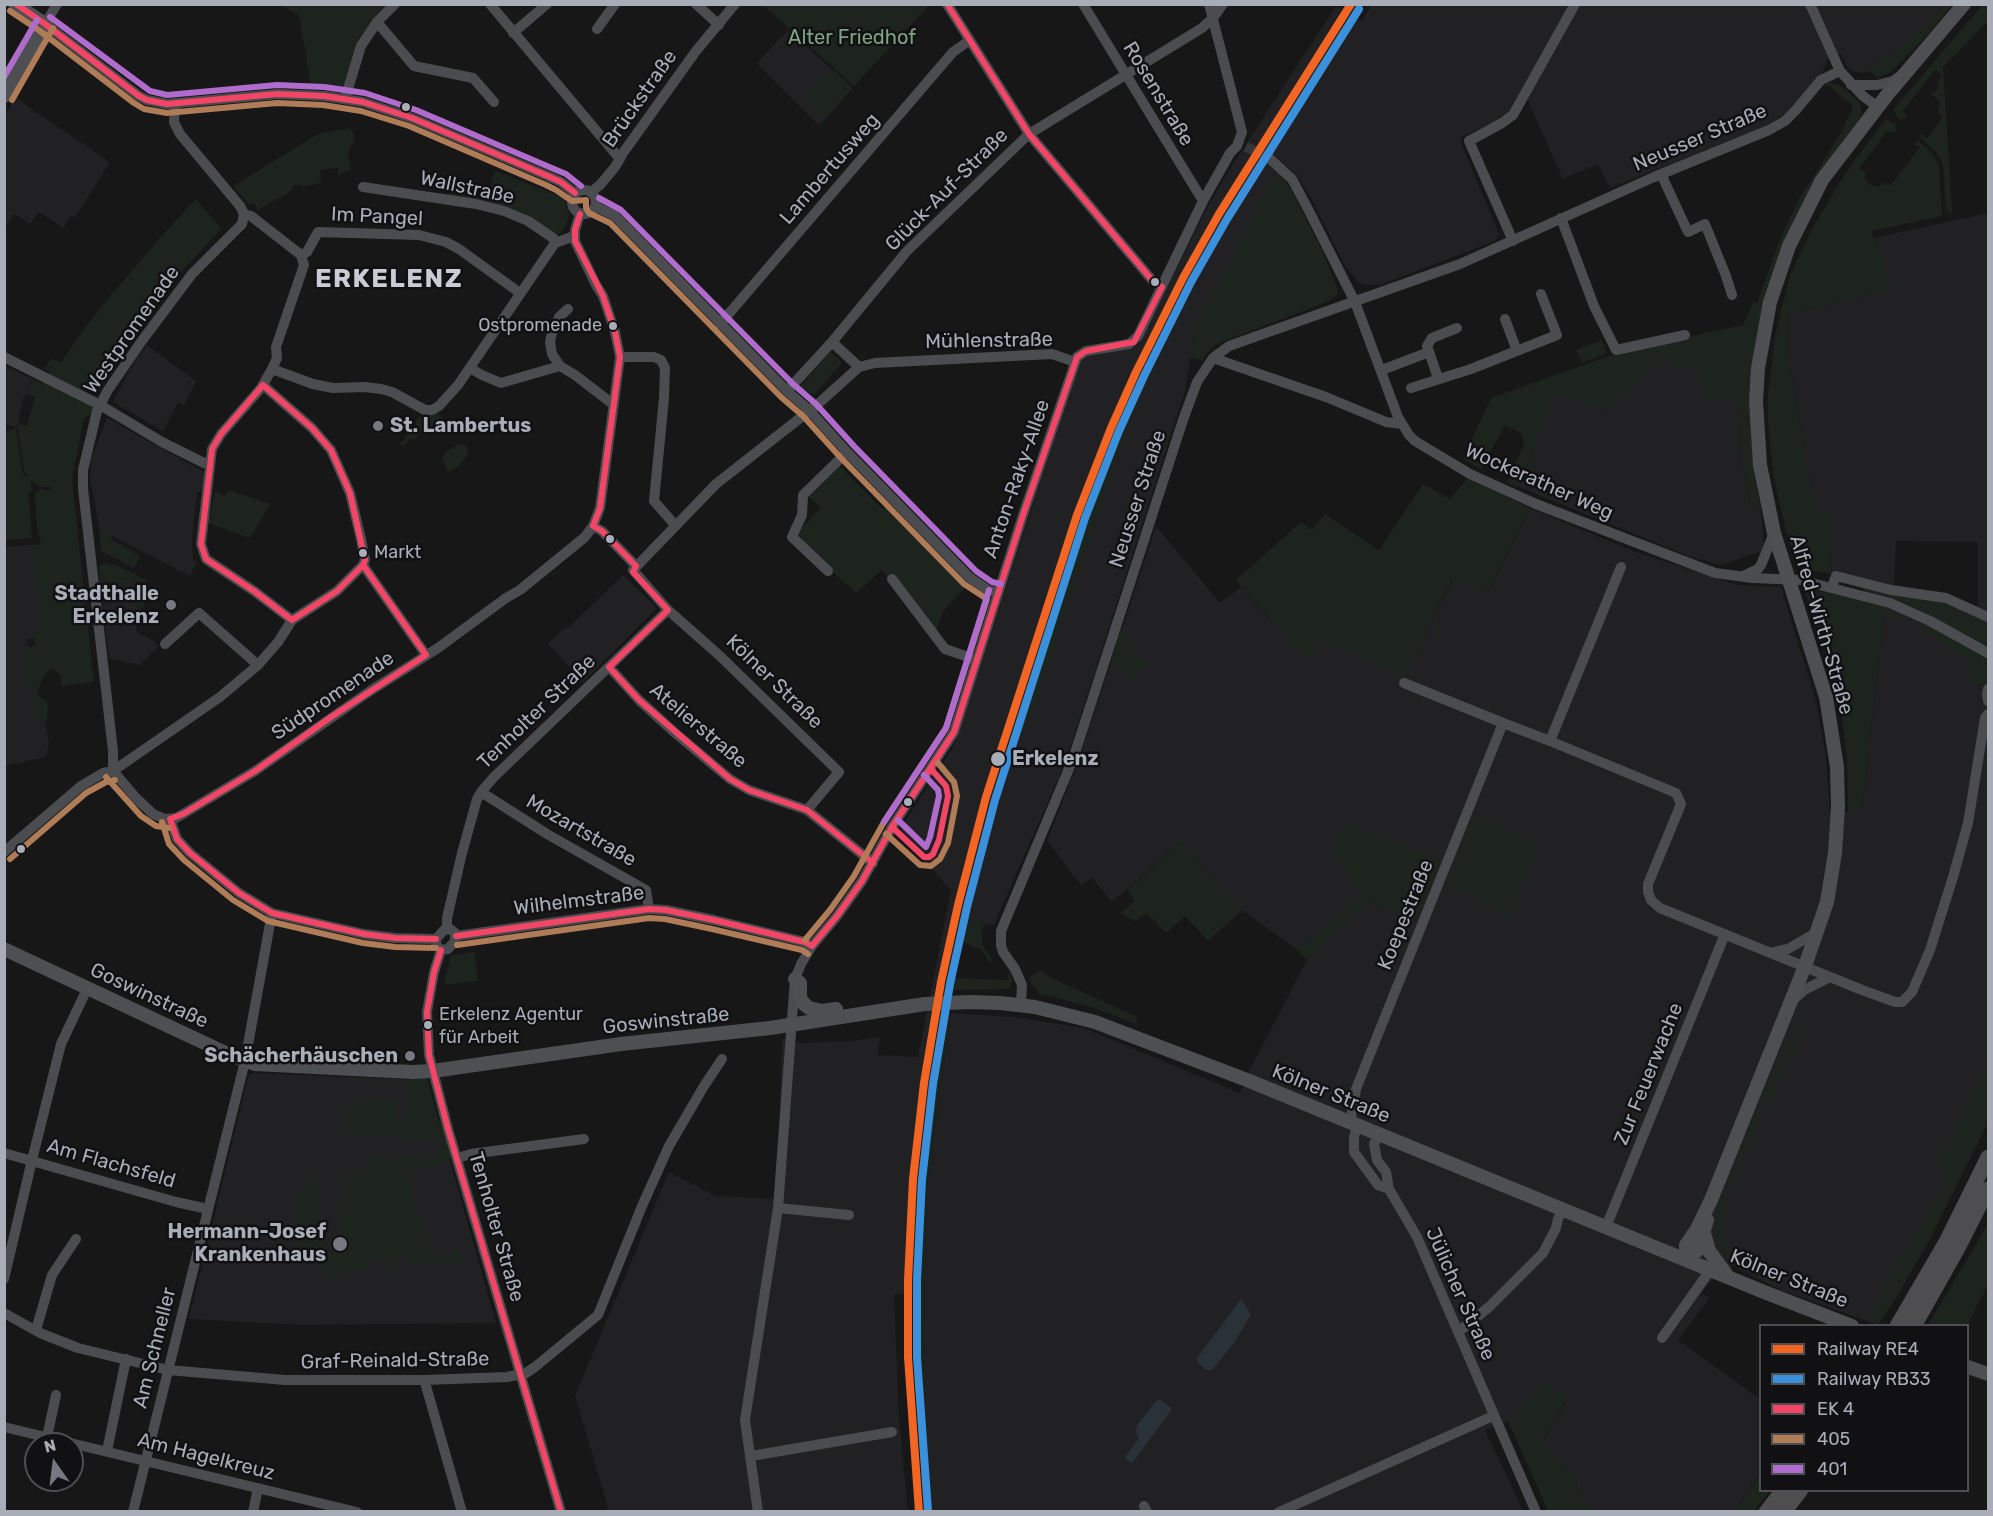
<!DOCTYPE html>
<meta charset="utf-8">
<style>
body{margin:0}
#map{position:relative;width:1993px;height:1516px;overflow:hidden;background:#171717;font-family:Rubik,sans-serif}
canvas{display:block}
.frame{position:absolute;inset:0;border:6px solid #a8adb8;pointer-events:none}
.legend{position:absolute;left:1759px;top:1324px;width:210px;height:168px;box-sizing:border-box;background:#111113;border:2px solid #4d4f55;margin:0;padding:8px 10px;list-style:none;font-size:18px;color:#a8adb8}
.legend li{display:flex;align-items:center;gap:12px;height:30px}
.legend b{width:30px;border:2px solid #4d4f55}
.north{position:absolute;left:24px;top:1432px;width:60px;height:60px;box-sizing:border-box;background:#111113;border:2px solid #4d4f55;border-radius:50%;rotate:346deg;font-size:16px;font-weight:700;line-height:24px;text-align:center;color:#a8adb8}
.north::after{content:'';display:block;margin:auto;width:21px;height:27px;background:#757880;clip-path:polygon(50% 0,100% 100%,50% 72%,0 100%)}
</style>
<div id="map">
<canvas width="1993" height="1516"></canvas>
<div class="frame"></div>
<ul class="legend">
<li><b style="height:8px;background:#f26522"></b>Railway RE4</li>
<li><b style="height:8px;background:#3a90db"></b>Railway RB33</li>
<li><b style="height:8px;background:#f34667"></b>EK 4</li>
<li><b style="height:8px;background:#b07c57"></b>405</li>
<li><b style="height:8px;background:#b06ccc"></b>401</li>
</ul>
<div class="north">N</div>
</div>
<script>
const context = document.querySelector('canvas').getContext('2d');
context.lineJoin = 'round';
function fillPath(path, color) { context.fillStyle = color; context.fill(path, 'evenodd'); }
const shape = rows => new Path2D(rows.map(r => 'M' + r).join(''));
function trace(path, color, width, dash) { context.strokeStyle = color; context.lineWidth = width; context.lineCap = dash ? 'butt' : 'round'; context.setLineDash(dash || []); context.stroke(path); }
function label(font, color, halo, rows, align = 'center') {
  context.font = font + ' Rubik,sans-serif'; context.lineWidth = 5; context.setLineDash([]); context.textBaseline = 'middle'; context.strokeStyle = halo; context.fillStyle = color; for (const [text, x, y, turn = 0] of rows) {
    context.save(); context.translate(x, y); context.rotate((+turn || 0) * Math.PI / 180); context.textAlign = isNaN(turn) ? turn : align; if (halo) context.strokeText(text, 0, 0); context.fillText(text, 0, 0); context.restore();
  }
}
const built = shape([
 [1373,4,1944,5,1929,22,1903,46,1862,73,1852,71,1847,67,1841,54,1827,60,1823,72,1792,109,1768,125,1610,188,1598,164,1563,179,1525,94,1505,117,1461,137,1461,143,1499,234,1495,241,1380,285,1368,285,1359,283,1345,266,1312,200,1296,174,1274,155,1270,164,1276,171,1194,334,1185,391,1066,761,993,926,969,920,962,942,950,990,933,1080,916,1273,916,1294,894,1294,899,1417,908,1511,609,1511,575,1396,669,1172,716,1196,777,1199,782,1039,801,1043,852,1041,880,1037,878,1055,918,1057,951,890,926,862,896,835,952,749,993,628,1080,357,1085,354,1132,348,1139,343,1209,204,1235,161,1336,6,1361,21],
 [788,30,853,88,819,125,757,63],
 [16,96,30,108,110,162,75,217,71,216,63,228,39,212,30,224,14,214,5,229,5,116],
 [1988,213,1988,612,1978,607,1978,542,1896,541,1894,586,1833,574,1830,563,1832,554,1811,485,1803,441,1790,367,1787,314,1895,289,1874,238],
 [147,345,196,381,184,406,178,403,163,431,113,402,134,362],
 [1667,358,1698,367,1738,402,1741,461,1750,505,1761,511,1764,548,1762,551,1721,565,1691,557,1519,487,1556,393,1606,409],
 [5,366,33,379,23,400,17,428,5,424],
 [107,418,204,472,204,490,197,493,192,538,193,560,197,562,190,576,99,529,94,497,90,481,91,460],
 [1530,508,1636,552,1737,585,1781,587,1816,701,1826,756,1830,812,1862,812,1884,616,1903,612,1925,622,1988,669,1988,1109,1875,1324,1781,1290,1733,1266,1710,1282,1702,1293,1709,1298,1678,1340,1760,1399,1760,1474,1734,1511,1595,1511,1578,1497,1576,1478,1562,1467,1544,1440,1567,1399,1546,1383,1508,1421,1485,1430,1523,1511,931,1512,923,1398,926,1194,951,1013,1015,1017,1084,1028,1240,1093,1249,1071,1307,960,1368,901,1427,925,1451,867,1442,862,1332,855,1363,894,1297,950,1242,910,1180,842,1112,902,1092,878,1081,885,1047,841,1079,759,1156,526,1220,603,1241,587,1306,660,1325,642,1406,675,1453,579,1488,593],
 [38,544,49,637,27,639,49,742,46,757,5,766,5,547],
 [623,575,657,608,583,682,548,644,566,627,568,628],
 [141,582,136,629,139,634,153,640,159,646,140,665,109,658,100,585],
 [253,1073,425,1080,428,1083,496,1323,300,1325,189,1319,248,1077]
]);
const green = shape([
 [1944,4,1952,5,1923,40,1889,73,1877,78,1872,72,1862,73,1903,46,1929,22],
 [1983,4,1988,5,1988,21,1943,67,1952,213,1950,213,1946,209,1944,174,1941,160,1935,151,1919,137,1922,133,1926,139,1942,118,1938,111,1940,103,1931,93,1932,91,1935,93,1939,87,1937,85,1942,75,1937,70,1933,72,1903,111,1907,116,1906,118,1900,120,1893,110],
 [281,5,390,5,344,87,337,89,311,86,299,15],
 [763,5,929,5,854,86],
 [834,70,853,88,825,119,803,99,825,74,828,77],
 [1828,82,1839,85,1854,97,1860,104,1862,112,1857,123,1838,147,1814,184,1780,257,1751,425,1753,465,1761,511,1750,505,1741,461,1738,402,1706,399,1698,367,1676,370,1667,359,1606,409,1556,394,1519,487,1507,483,1524,444,1523,438,1520,433,1505,425,1481,469,1463,459,1491,398,1623,351,1743,325,1753,303,1757,303,1778,244,1799,199,1841,133,1853,107,1830,86,1824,85],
 [1886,119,1895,124,1896,130,1895,133,1887,131,1859,169,1866,172,1865,179,1871,185,1878,187,1885,183,1891,185,1920,147,1914,145,1917,140,1930,151,1939,165,1942,216,1871,231,1896,289,1787,314,1790,367,1811,485,1820,512,1831,516,1832,554,1830,563,1833,574,1801,569,1797,566,1786,531,1773,474,1768,420,1768,395,1775,336,1790,275,1811,231,1838,185,1852,164],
 [350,128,354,135,354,141,348,153,351,169,338,175,338,168,320,170,321,183,302,187,300,185,294,185,291,191,258,210,253,203,249,204,233,186,318,134],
 [495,171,564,198,569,215,565,228,556,236,532,219,447,197,448,193,487,199],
 [1276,171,1283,178,1290,188,1323,252,1337,288,1337,295,1327,302,1219,343,1213,346,1202,360,1190,358,1194,334,1199,322],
 [196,199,221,229,185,268,159,300,93,391,84,386,83,390,91,395,94,412,84,419,72,479,94,682,62,686,60,674,51,668,43,678,36,694,48,702,47,721,39,719,32,703,21,651,36,645,33,635,42,622,42,604,38,590,33,582,34,561,32,546,41,544,37,527,35,495,40,489,51,490,52,487,40,487,31,479,32,492,28,492,32,538,5,540,4,432,16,428,23,474,29,478,24,472,18,428,19,424,27,426,35,397,27,394,33,379,42,384,50,371,44,369,51,359,61,362,85,328,111,295,166,231],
 [1602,340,1607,353,1582,363,1576,350],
 [830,352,840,360,841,364,815,394,801,391,800,387],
 [1125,408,1133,410,1032,716,1031,718,1023,716,1020,714,1069,561,1073,561,1110,444],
 [437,412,443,418,442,425,436,422,425,436,421,431,415,440,412,438,402,446,400,443,405,439,408,428,412,425,415,426,417,420,424,414],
 [459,444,466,446,469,453,459,466,448,472,442,459,447,451],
 [839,465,882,509,887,506,966,587,943,611,936,632,882,570,856,593,816,557,800,539,799,531,821,508,808,496],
 [1468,478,1530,508,1488,593,1452,579,1406,676,1325,642,1306,661,1236,580,1301,522,1312,530,1325,514,1379,550,1423,484,1450,499],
 [228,490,270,504,250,538,208,523,215,492,226,496],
 [99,529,112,535,111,539,140,556,134,568,101,551],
 [104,563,114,564,146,580,149,594,137,618,141,582,100,585,99,566],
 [1861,586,1941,601,1988,619,1988,647,1911,607,1864,591],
 [1810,590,1848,595,1903,612,1896,616,1884,616,1862,813,1848,812,1847,761,1841,708,1830,665,1806,594],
 [1917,619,1988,657,1988,682,1981,687,1972,685,1969,676,1975,663,1926,634],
 [1120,628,1150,666,1132,681,1112,658],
 [1474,814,1541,843,1509,918,1447,882],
 [1345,821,1442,862,1418,922,1368,901,1307,960,1297,950,1362,894,1331,855],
 [1180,842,1242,910,1208,941,1185,916,1166,933,1147,913,1135,921,1120,913,1135,901,1127,890],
 [969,920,984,924,982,932,982,945,993,960,990,963,982,950,962,942],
 [474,952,478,981,444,985,451,955],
 [1009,969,1012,980,1010,989,950,990,953,978,1008,980],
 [1041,970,1047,976,1138,1017,1135,1024,1095,1008,1038,993,1028,978],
 [946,1012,951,1013,926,1194,923,1398,931,1511,926,1512,916,1374,916,1273,922,1168,933,1080],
 [1801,1017,1806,1019,1793,1045,1796,1047,1788,1060,1774,1097,1769,1095,1736,1176,1722,1215,1722,1228,1731,1259,1762,1276,1761,1278,1725,1258,1718,1235,1717,1219,1720,1205,1736,1160,1781,1055],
 [1988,1060,1988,1122,1930,1239,1896,1298,1878,1325,1866,1320,1948,1175,1938,1166,1939,1159,1983,1075],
 [410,1075,427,1078,439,1122,447,1131,452,1153,449,1160,444,1163,409,1173,410,1181,432,1258,458,1251,462,1263,408,1265,407,1258,398,1258,398,1271,392,1271,391,1260,369,1260,369,1271,338,1271,337,1280,329,1280,328,1268,313,1267,312,1261,304,1262,291,1259,292,1244,295,1244,297,1197,302,1197,302,1192,314,1173,321,1173,317,1239,327,1240,325,1250,340,1252,341,1222,337,1222,338,1215,342,1215,343,1185,339,1184,339,1180,344,1180,345,1172,357,1172,367,1165,367,1156,409,1158,409,1154,441,1155,441,1139,347,1135,348,1098,396,1100,396,1116,409,1117],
 [1988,1224,1988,1285,1967,1325,1928,1325],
 [1546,1382,1567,1398,1544,1440,1562,1467,1576,1478,1578,1497,1595,1511,1548,1511,1508,1421],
 [1760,1475,1760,1490,1770,1491,1754,1511,1734,1511]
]);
const water = shape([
 [1241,1299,1251,1315,1233,1344,1212,1370,1207,1370,1198,1363,1197,1358],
 [1157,1400,1161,1400,1172,1409,1133,1462,1130,1462,1125,1457,1139,1438,1136,1432,1137,1425]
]);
const minorTunnel = shape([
 [1246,147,1269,158]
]);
const minor = shape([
 [57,4,45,24,139,96,147,100,167,104,277,94,324,96,363,102,412,118,550,177,561,182,575,193],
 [490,4,620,159],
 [696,4,719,25],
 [947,4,1029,134,1152,280,1162,287],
 [1083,4,1203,201],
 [1810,4,1840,71,1863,96,1878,107],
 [377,22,414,66,473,78,494,102],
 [597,29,615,4],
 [513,33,547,4],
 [1851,85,1877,85,1893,81,1902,75],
 [345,99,361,46,377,22,395,4],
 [175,103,174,122,180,134,240,206,244,214,251,216,301,255],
 [1269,158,1292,179,1308,209,1355,302,1398,417,1409,435,1415,441,1470,474,1536,504,1715,573,1753,578,1800,580,1890,603,1930,621,1988,653],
 [1661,174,1688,232,1705,224,1726,276,1732,295],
 [363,187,476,204,504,211,528,221,553,238,555,243],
 '572 202a12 12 0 1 1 24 0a12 12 0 1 1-24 0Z',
 [591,192,600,185,615,167,623,153,696,51,735,4],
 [595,206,615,216,787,391,809,410,847,452,970,578,988,590,998,593],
 [1561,218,1594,306,1616,350,1685,335],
 [1513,241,1469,141,1502,123,1513,115,1575,4],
 [301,255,307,252,318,232,419,235,446,242,459,249,520,293],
 [568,309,559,317,552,333,550,342,552,354,560,366,575,375,614,405],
 [1505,319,1517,351],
 [720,324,953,52,970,40],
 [4,357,100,405,162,442,204,463,210,461],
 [620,357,654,357,661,360,665,368,664,398,654,501,675,525],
 [1213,358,1326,397,1386,422,1402,424],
 [859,367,875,363,1052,354,1075,362],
 [470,368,482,375,501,383,560,366],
 [272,369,313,384,333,388,365,387,381,389,392,392,425,410,432,410,439,406,458,385,555,243,574,236],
 [1382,370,1429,352],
 [1438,378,1427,346,1432,338,1457,328],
 [263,385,312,428,331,450,350,493,361,539,365,560,363,565,426,655],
 [1411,388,1471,369,1557,335,1541,294],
 [787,391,832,342,907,251,1029,134,1202,28,1214,17,1223,4],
 [593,526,602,531,636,566],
 [828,571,792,537,802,515,803,495,847,452],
 [1743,576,1758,569,1761,565,1774,533],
 [892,579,945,649,977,660],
 [1832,587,1836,576,1891,590,1946,598,1988,617],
 [292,620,254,591,206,559,201,544,212,449,221,434,261,388,272,369,277,358,276,347,304,265,301,255],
 [165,644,199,613,258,665],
 [609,667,639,700,674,732,730,779,749,790,807,810,873,863],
 [1404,683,1503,723],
 [1988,689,1987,694,1988,701],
 [1550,741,1676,793,1681,804,1648,884,1648,892,1651,900,1660,908,1862,990,1895,1002,1902,1002,1912,992,1930,950,1953,877,1968,823,1985,718,1988,714],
 [113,771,136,798,153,814,165,819,176,818,183,814,255,771,370,691,438,648,506,598,520,590,585,537,593,526,600,508,620,357,615,332,603,296,596,285,575,241,575,230,580,214],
 [113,771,113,751,83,489,83,470,88,449,97,411,108,390,141,342,192,274,242,224,244,214],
 [481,792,547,834,646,890,649,909],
 [807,810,839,772,720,656,668,610,633,570,716,484,818,404,859,367,832,342],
 [170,819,177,839,190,853,239,893,272,913,364,934,395,938,436,939],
 [4,852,81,786,103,773,113,771,220,697,258,665,278,642,292,620,337,591,363,565],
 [447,929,447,918,462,853,477,799,481,792,494,777,668,610],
 [450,929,455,933,455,941,448,949,441,950,436,945,436,939,444,930,450,929],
 [456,936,649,909,666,910,714,920,805,942,812,946],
 [441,950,434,972,427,1012,429,1055,448,1129,561,1512],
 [1770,953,1788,949,1817,932],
 [1792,1001,1804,990,1830,977],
 [1021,1005,1022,985,1015,969,1003,952,1001,945,1001,931,1073,759,1183,420,1197,382,1213,358,1229,346,1460,264,1654,177,1769,130,1785,121,1795,111,1821,80,1840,71],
 [1350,1123,1356,1089,1503,723,1550,741,1621,567],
 [1357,1126,1354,1137,1354,1152,1378,1185,1389,1189],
 [1379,1134,1374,1144,1377,1160,1386,1172,1389,1189,1417,1237,1536,1512],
 [4,1153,176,1202,208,1209],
 [457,1158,471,1154,584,1139],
 [778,1208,849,1215],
 [1606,1227,1725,934],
 [4,1279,32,1160,61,1044,87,989],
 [4,1313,40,1333,78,1348,168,1370,285,1380,425,1380,507,1377,526,1373,535,1367,598,1315,642,1206,669,1146,704,1086,722,1059],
 [36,1330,52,1275,76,1239],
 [1458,1332,1489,1307,1543,1253,1556,1228,1558,1219,1563,1209],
 [1662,1338,1711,1269],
 [425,1380,426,1386,462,1512],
 [4,1427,357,1512],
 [47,1437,56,1395],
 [107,1451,126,1359],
 [751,1456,892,1432],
 [1144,1506,1147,1512],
 [133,1512,245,1061,272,913],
 [253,1512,258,1488],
 [758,1512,745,1420,778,1208,795,979,801,964,812,946,837,916,862,881,892,827,954,732,1023,515,1077,357,1086,351,1129,344,1138,336,1203,201,1230,153,1237,146,1242,132,1209,4],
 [1279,1512,1493,1416]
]);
const major = shape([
 [4,96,45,24,15,4],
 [4,949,230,1055,255,1064,412,1072,433,1071,621,1044,770,1028,925,1004,970,1002,1000,1003,1035,1007,1095,1022,1247,1080,1764,1292,1852,1326],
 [795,979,800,983,800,998,804,1004,809,1008,822,1011,836,1009],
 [1704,1233,1709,1251,1726,1274],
 [1686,1259,1686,1245,1697,1229,1711,1200,1805,966,1827,902,1835,853,1838,807,1837,767,1826,697,1774,533,1760,465,1756,401,1758,368,1770,302,1789,246,1822,180,1887,95,1964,4],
 [1686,1259,1698,1250,1707,1220],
 [1968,1367,1988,1374]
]);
const highway = shape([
 [1897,1326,1946,1242,1988,1157],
 [1914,1326,1958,1248,1988,1189],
 [1766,1512,1783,1490],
 [1784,1512,1801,1490]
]);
const bus1 = shape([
 [16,4,45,24,139,96,147,100,167,104,277,94,324,96,363,102,412,118,550,177,561,182,575,193],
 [580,214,575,230,575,241,603,296,615,332,620,357,600,508,593,526],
 [263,385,312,428,331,450,350,493,365,560,363,565,426,655],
 [263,385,221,434,212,449,201,544,206,559,254,591,292,620],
 [593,526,602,531,636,566],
 [636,566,633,572,668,610],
 [292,620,337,591,363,565],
 [609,667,639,700,730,779,749,790,807,810,873,863],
 [609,667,668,610],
 [170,819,177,839,190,853,239,893,272,913,364,934,395,938,436,939],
 [170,819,183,814,255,771,331,717,426,655],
 [892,827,924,857,929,857,933,854,939,840,948,796,946,786,931,769],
 [456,936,649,909,666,910,714,920,805,942,812,946],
 [812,946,837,916,862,881,892,827,954,732,1023,515,1077,357,1086,351,1134,342,1162,287,1152,280,1029,134,947,4],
 [441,950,434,972,427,1012,429,1055,448,1129,561,1512]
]);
const bus2 = shape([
 [10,11,40,31,134,103,144,109,167,113,277,103,323,105,361,111,409,126,546,185,556,190,572,201,586,200,586,208,589,213,610,223,781,397,803,416,841,458,964,584,987,599,946,728,884,822,854,876,830,910,805,940],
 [12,100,53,28],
 [106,777,141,816,156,826,169,828],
 [162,822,169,844,184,860,233,900,268,921,363,943,395,947,436,948],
 [886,834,920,865,931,866,940,859,948,843,957,796,954,782,938,763],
 [10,859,86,793,106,782,115,780],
 [457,945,649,918,665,919,712,929,802,950,808,954]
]);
const bus3 = shape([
 [50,17,150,91,167,95,277,85,324,87,365,93,416,110,554,169,566,174,581,186],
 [4,77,37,20],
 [599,198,621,210,793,384,816,404,854,446,976,571,992,582,1001,584],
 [898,820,926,847,930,837,939,796,938,790,924,775],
 [884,822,946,728,989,590]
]);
const rail1 = shape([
 [919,1512,908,1357,908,1280,913,1179,924,1083,941,982,958,905,986,797,1077,515,1111,428,1136,372,1183,278,1219,214,1351,4]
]);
const rail2 = shape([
 [928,1511,917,1357,917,1280,922,1180,933,1084,950,984,967,907,995,800,1085,518,1119,431,1144,376,1191,282,1227,219,1359,9]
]);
const markers = [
 [406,107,5,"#a8adb8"],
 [1155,282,5,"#a8adb8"],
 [613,326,5,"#a8adb8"],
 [378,426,6,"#757880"],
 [610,539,5,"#a8adb8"],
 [363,553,5,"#a8adb8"],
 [171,605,6,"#757880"],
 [998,759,8,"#a8adb8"],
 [908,802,5,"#a8adb8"],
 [21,849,5,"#a8adb8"],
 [428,1025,5,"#a8adb8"],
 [410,1056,6,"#757880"],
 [340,1244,8,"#757880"]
];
const busNames = [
 ["Ostpromenade",602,326,"right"],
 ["Markt",374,553],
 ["Erkelenz Agentur",439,1015],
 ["für Arbeit",439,1038]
];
const parkNames = [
 ["Alter Friedhof",852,38]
];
const streetNames = [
 ["Rosenstraße",1158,94,59],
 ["Brückstraße",640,99,-55],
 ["Neusser Straße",1700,138,-23],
 ["Lambertusweg",830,169,-49],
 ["Wallstraße",467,188,12],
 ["Glück-Auf-Straße",947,190,-45],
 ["Im Pangel",377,217,3],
 ["Westpromenade",132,330,-55],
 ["Mühlenstraße",989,341,-1],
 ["Anton-Raky-Allee",1017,479,-71],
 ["Wockerather Weg",1539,482,24],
 ["Neusser Straße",1138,499,-72],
 ["Alfred-Wirth-Straße",1821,625,74],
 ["Kölner Straße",774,682,44],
 ["Südpromenade",333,696,-34],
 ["Tenholter Straße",537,712,-44],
 ["Atelierstraße",698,726,40],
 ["Mozartstraße",581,831,30],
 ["Wilhelmstraße",579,901,-7],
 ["Koepestraße",1406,915,-68],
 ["Goswinstraße",149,996,25],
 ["Goswinstraße",666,1021,-6],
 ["Zur Feuerwache",1649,1074,-68],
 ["Kölner Straße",1331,1094,22],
 ["Am Flachsfeld",111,1164,16],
 ["Tenholter Straße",496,1227,74],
 ["Kölner Straße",1789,1279,22],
 ["Jülicher Straße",1460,1294,66],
 ["Am Schneller",155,1348,-76],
 ["Graf-Reinald-Straße",395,1361,-1],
 ["Am Hagelkreuz",206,1457,14]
];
const poiNames = [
 ["St. Lambertus",390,426,"left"],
 ["Stadthalle",159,594],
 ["Erkelenz",159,617],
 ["Schächerhäuschen",398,1056],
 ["Hermann-Josef",326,1232],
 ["Krankenhaus",326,1255]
];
const stopNames = [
 ["Erkelenz",1012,759]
];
const districtNames = [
 ["ERKELENZ",389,279]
];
fillPath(built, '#212123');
fillPath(green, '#1d241e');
fillPath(water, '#2a3239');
trace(minorTunnel, '#343537', 10, [10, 5]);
trace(minor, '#4b4c50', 10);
trace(major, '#4d4f52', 14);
trace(highway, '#4e4e51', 15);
trace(bus1, '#f34667', 6);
trace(bus2, '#b07c57', 6);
trace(bus3, '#b06ccc', 6);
trace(rail1, '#f26522', 8);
trace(rail2, '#3a90db', 8);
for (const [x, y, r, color] of markers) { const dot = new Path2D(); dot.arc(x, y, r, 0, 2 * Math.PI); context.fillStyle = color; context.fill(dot); trace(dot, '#111113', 2); }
label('18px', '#a8adb8', '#111113', busNames, 'left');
label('20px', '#7fa381', '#111113', parkNames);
label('20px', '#a8adb8', '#111113', streetNames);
label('bold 20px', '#a8adb8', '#111113', poiNames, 'right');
label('bold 20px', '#a8adb8', '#111113', stopNames, 'left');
context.letterSpacing = '1.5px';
label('bold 26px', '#c9ccd4', '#111113', districtNames);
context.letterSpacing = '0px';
</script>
